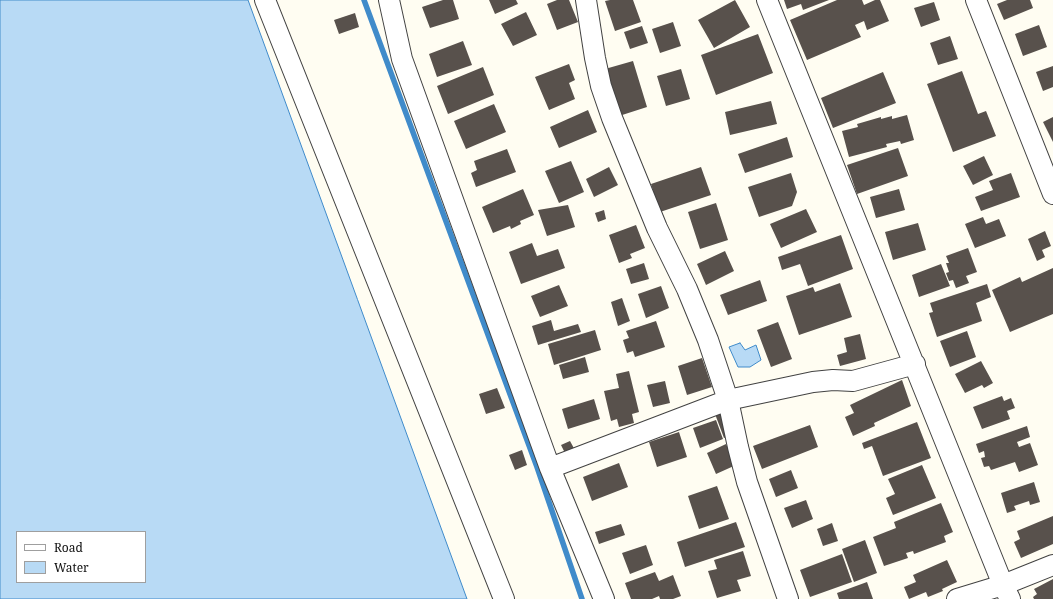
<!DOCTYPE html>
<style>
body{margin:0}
#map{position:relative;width:1053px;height:599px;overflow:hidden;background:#fffdf2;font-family:"Noto Serif",serif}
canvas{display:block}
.legend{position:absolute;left:16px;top:531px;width:130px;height:52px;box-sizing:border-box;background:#fff;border:1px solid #9f9f9f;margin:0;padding:5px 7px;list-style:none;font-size:12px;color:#0f0f0f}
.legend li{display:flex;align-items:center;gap:8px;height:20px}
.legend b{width:20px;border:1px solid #9f9f9f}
</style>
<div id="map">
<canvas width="1053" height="599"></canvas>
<ul class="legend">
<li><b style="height:5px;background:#fff"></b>Road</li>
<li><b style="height:11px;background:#b8daf5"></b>Water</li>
</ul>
</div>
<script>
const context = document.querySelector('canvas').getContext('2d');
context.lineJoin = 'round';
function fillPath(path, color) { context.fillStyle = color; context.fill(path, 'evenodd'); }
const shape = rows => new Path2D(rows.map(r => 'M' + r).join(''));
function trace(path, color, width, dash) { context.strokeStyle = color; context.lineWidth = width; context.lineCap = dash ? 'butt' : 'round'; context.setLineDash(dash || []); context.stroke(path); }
const water = shape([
 [0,0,248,0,467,599,0,599,0,0],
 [17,532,145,532,145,582,17,582,17,532],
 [740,343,745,350,756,345,761,360,750,367,738,367,729,347,740,343]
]);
const stream = shape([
 [364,0,537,467,582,599]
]);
const building = shape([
 [443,0,453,0,459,19,430,28,422,7],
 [489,0,516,0,518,4,495,14],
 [557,0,569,0,578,22,557,30,547,4],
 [610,0,633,0,641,22,615,31,605,1],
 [735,0,750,27,714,48,698,20],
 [784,0,829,0,803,10,801,4,787,9],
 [837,0,862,0,864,5,875,0,880,0,889,21,867,30,864,21,855,25,861,37,807,60,790,20],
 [1007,0,1030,0,1033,8,1004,20,997,4],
 [934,2,940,20,921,27,914,8],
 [526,12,537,35,513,46,501,24],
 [355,13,359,27,339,34,334,20],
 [673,22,681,46,660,53,652,29],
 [1039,25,1047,47,1023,56,1015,34],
 [642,26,648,43,630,49,624,32],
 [758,34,773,73,716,95,701,55],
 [950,36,958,59,938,65,930,43],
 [463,41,472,65,437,77,429,54],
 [633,61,647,107,619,116,605,69],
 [569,64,575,80,569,83,575,99,549,110,535,77],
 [1053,66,1053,87,1043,91,1036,72],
 [483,67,494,95,448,114,437,86],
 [681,69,690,99,666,106,657,76],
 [962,71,978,114,986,111,996,136,953,152,927,84],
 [883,72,896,103,833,128,821,98],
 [771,101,777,124,730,135,725,112],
 [494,104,506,132,466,149,454,121],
 [588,110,597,132,559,148,550,127],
 [907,115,914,140,901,144,900,141,886,144,887,147,849,157,842,131,858,127,857,124,881,117,881,119,892,116,892,119],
 [1053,117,1053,142,1043,122],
 [787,137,793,157,745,173,738,154],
 [898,148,908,176,857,194,847,165],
 [507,149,516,172,476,187,471,173,477,170,474,161],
 [984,156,993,175,973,185,963,166],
 [571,161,584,192,559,203,545,171],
 [609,167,618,185,594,197,586,179],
 [701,167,711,195,660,212,651,184],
 [791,173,797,192,792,206,759,217,748,187],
 [1011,173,1020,197,981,211,975,197,993,190,989,181],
 [523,189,534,215,520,221,521,224,511,229,510,226,493,233,482,207],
 [899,189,905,210,876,218,870,197],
 [716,203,728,240,700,249,688,212],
 [568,205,575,227,547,236,538,210],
 [806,209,817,232,781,248,770,224],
 [604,210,606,219,598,222,595,213],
 [983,217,986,224,999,219,1006,236,975,248,965,224],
 [918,223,926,250,893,260,885,232],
 [636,225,645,248,630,254,632,258,619,263,609,235],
 [1045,231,1051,246,1042,250,1045,257,1037,261,1028,239],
 [841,235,853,269,808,286,800,264,782,270,778,257],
 [532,243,537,256,558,249,565,268,521,284,509,252],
 [968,248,977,272,966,276,969,283,956,288,953,280,949,281,946,273,949,272,946,263,949,263,946,256],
 [725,251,734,271,706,285,697,264],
 [644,263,649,279,631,284,626,269],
 [941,264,950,286,919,297,912,275],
 [1053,268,1053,314,1010,332,992,290,1020,277,1022,282],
 [760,280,767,301,728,315,720,295],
 [840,283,852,317,799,335,786,296,813,287,815,292],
 [987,284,991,297,976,303,982,321,937,337,929,313,933,312,930,303],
 [559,285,568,306,540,317,531,296],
 [661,286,669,308,646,318,638,294],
 [622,298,630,321,618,326,611,302],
 [551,320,554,331,578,324,581,332,538,345,532,326],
 [656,321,665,347,635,357,633,351,627,353,623,340,629,338,626,331],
 [778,322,792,359,771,367,757,330],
 [595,330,601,350,554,365,548,344],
 [967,331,976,357,950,367,940,341],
 [860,334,866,359,840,366,837,355,847,352,844,338],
 [585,357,589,372,563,379,559,365],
 [702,358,712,387,687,395,678,366],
 [981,361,993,383,984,388,982,385,965,393,955,374],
 [629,371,639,412,632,414,634,423,619,427,617,419,611,421,604,391,619,388,616,374],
 [902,380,911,406,874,423,875,426,853,436,845,417,854,413,850,405],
 [665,381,670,403,653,407,647,385],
 [497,388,505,408,486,414,479,394],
 [1002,396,1004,401,1011,398,1015,408,1007,411,1010,419,982,429,973,407],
 [594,399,600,419,568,429,562,409],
 [724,411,733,435,724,438,715,414],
 [716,420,723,439,700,448,693,428],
 [917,422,931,458,883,476,872,446,864,449,862,443],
 [810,425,818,447,762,469,753,446],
 [1027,426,1030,437,1017,442,1019,447,1030,443,1038,465,1019,472,1015,462,991,470,989,466,984,467,981,458,985,457,984,451,979,453,976,444],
 [679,432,687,457,657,467,649,442],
 [570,441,576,452,567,457,561,445],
 [726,444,736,465,716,474,707,453],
 [522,450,527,465,515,470,509,455],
 [619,463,628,487,592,501,583,477],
 [922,465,936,498,893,515,886,498,895,494,888,479],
 [791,470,798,488,776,497,769,479],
 [1034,482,1040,502,1030,505,1029,501,1014,506,1016,510,1007,513,1001,493],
 [717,486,729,519,699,529,688,496],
 [806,500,813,519,792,528,784,508],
 [941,503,953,532,944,536,946,542,914,554,913,551,906,553,908,558,884,566,873,537,896,528,894,522],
 [1053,516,1053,544,1021,558,1014,542,1020,539,1017,531],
 [736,522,745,547,685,567,677,542],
 [832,523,838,541,823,546,817,529],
 [621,524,625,535,599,544,595,532],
 [865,540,877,573,854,582,842,549],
 [646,545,653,565,630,574,622,553],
 [743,551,751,576,737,580,741,591,717,598,708,571,717,569,714,560],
 [842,554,852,582,810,597,800,570],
 [947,560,957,582,942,589,943,591,928,597,926,592,909,599,904,587,916,582,913,575],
 [655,572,659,581,673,575,681,596,673,599,660,599,659,596,652,599,631,599,625,583],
 [1053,579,1053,599,1034,599,1033,597,1037,594,1034,589],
 [867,582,873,599,839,599,837,593]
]);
const minor = shape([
 [265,0,504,599],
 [389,0,402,59,550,468,604,599],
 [586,0,595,58,601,86,612,118,657,228,687,289,708,340,728,400,738,447,747,482,788,599],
 [767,0,1003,585,1010,599],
 [976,0,1053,194],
 [550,468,728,400,813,382,833,380,853,381,915,364],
 [957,599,1003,585,1053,565]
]);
fillPath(water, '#b8daf5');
trace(water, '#408bca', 1);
trace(stream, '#408bca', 5.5);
fillPath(building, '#58514c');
trace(minor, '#424242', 22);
trace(minor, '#fff', 20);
</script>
